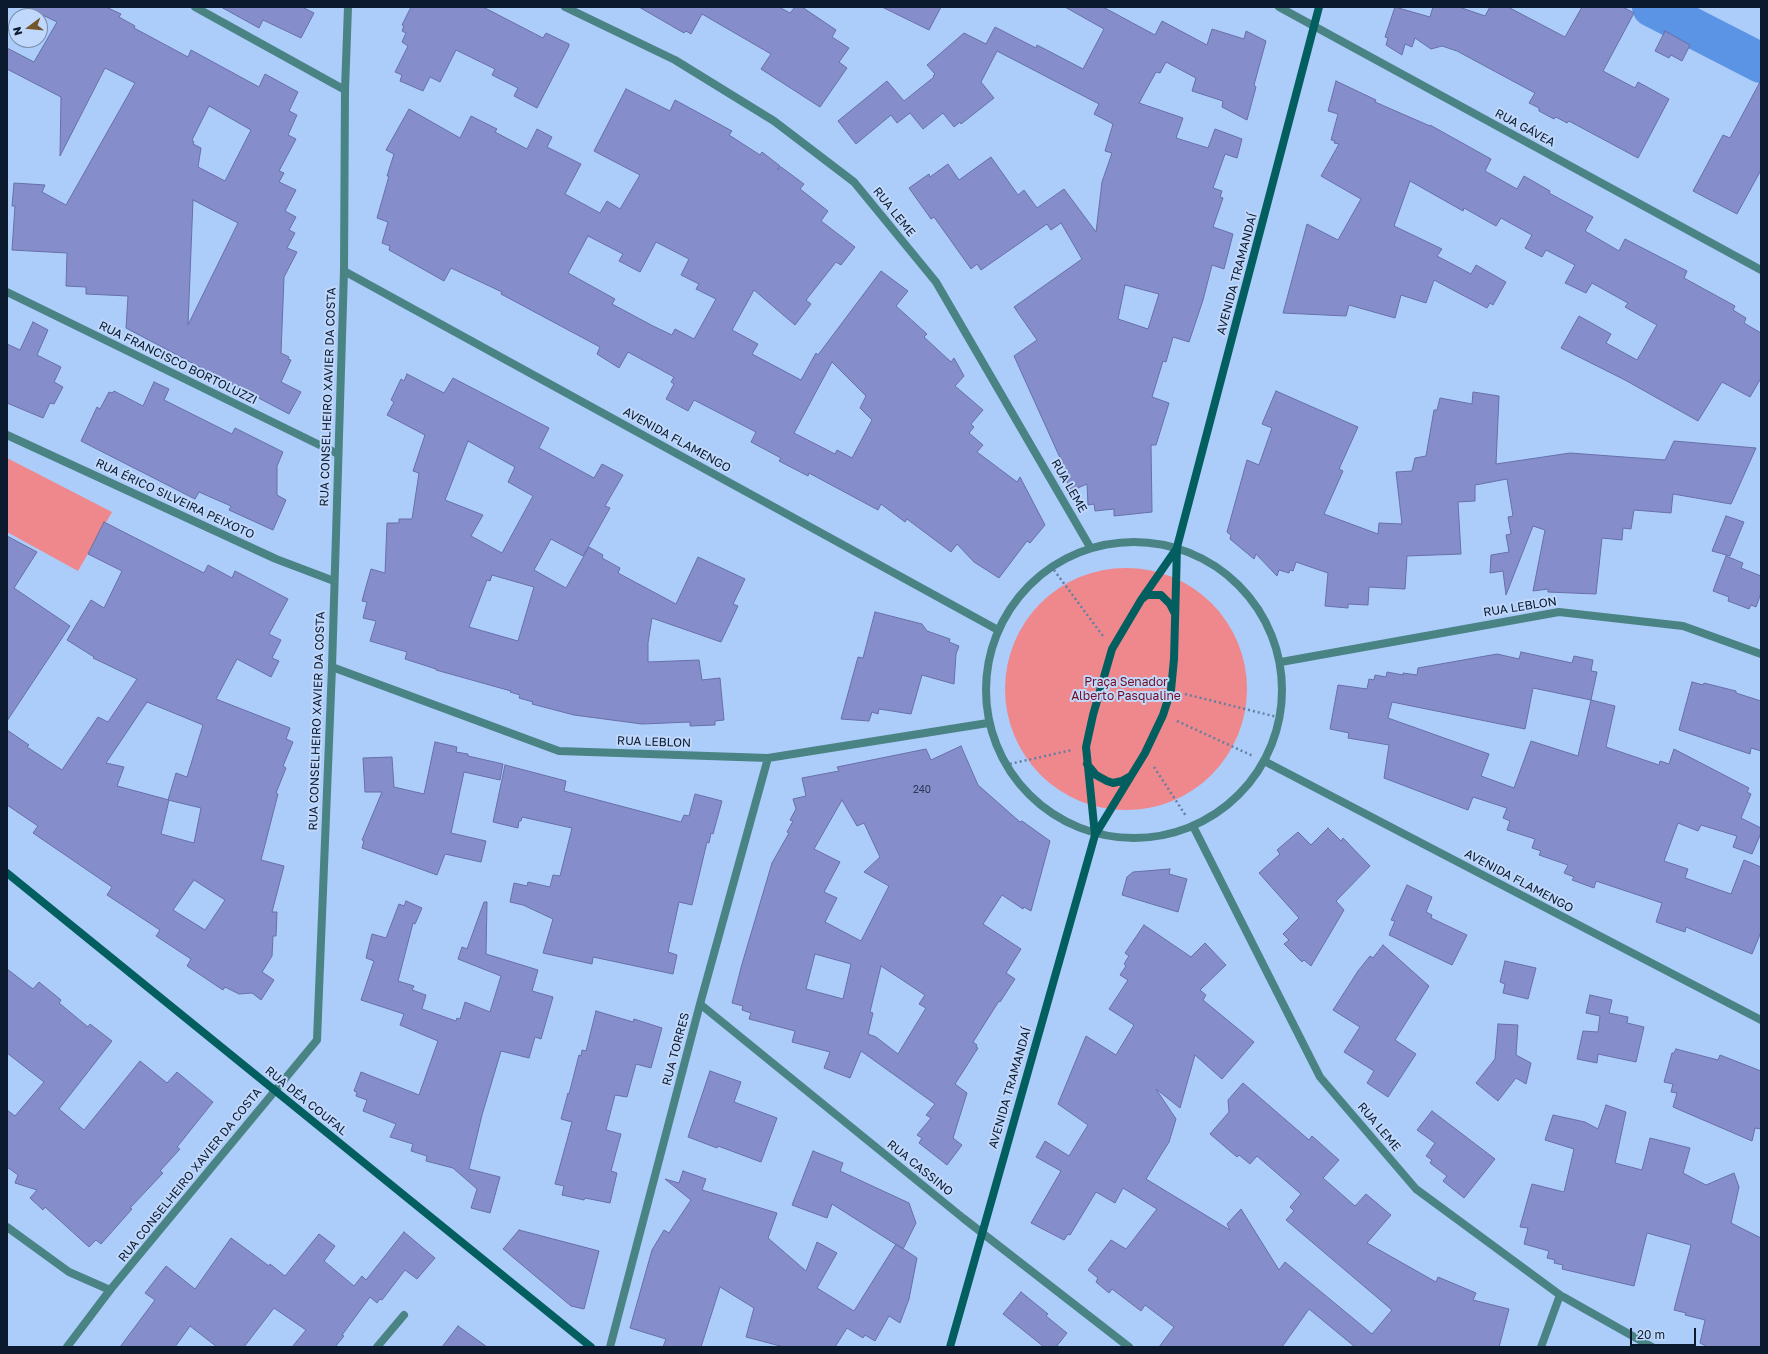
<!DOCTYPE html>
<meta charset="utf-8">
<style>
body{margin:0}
#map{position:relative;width:1768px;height:1354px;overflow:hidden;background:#acccf9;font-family:"Golos Text",sans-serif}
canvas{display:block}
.frame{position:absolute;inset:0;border:8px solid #0b1a2e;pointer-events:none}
.north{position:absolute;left:8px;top:8px;width:40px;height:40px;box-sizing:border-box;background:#c0d8fb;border:1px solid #788ca9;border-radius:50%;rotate:254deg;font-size:11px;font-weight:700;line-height:16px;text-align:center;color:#0b1a2e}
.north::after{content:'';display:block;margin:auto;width:14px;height:18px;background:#73572a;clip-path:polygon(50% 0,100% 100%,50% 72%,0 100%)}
.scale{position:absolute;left:1630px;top:1328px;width:66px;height:18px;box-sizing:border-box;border:2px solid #0b1a2e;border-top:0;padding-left:5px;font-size:12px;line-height:14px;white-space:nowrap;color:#0b1a2e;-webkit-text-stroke:3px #c0d8fb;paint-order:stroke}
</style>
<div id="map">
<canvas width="1768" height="1354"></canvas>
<div class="frame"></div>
<div class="north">N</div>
<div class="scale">20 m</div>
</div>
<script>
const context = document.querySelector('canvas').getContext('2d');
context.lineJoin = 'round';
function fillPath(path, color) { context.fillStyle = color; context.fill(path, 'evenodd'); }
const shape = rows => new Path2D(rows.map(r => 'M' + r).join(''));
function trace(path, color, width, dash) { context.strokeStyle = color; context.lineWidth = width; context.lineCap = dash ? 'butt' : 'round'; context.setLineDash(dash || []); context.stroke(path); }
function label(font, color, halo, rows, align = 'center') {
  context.font = font + ' "Golos Text",sans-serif'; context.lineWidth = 4; context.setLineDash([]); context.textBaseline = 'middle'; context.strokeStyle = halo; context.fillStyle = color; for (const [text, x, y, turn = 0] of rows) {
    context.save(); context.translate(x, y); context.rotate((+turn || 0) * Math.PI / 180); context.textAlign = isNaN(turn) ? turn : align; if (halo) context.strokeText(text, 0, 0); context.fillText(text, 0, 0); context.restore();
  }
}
const green = shape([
 [7,458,112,512,78,571,7,532],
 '1005 689a121 121 0 1 1 242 0a121 121 0 1 1-242 0Z'
]);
const river = shape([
 [1652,7,1761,63]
]);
const building = shape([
 [26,7,106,7,121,14,119,17,135,26,134,28,188,57,191,50,259,87,265,74,298,92,289,111,297,115,288,135,296,139,279,171,284,173,279,182,296,190,285,211,296,217,289,230,295,233,287,248,297,252,284,277,281,353,289,357,288,359,291,360,281,382,301,392,289,414,126,328,128,296,86,294,86,287,66,286,67,253,12,250,15,206,12,206,14,183,45,185,42,192,66,205,135,83,105,68,60,156,61,97,7,69,7,48,34,62,57,22,26,7],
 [209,106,251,130,225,181,198,167,201,148,193,144,194,142,192,140,209,106],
 [193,200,238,223,188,325,193,200],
 [221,7,302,7,314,13,301,38,263,20,259,28,221,7],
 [411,7,483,7,543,38,546,33,569,44,569,46,537,108,514,96,518,88,492,75,495,69,456,50,440,82,430,77,423,91,400,81,402,75,395,72,408,46,402,42,406,33,402,31,404,26,402,25,411,7],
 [639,7,779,7,790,13,795,7,802,7,836,30,832,37,849,48,839,62,847,68,820,107,761,69,771,54,702,14,691,34,686,31,684,33,639,7],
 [882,7,941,7,929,30,882,7],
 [1065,7,1103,7,1155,35,1162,21,1207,45,1212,29,1244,39,1246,31,1266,41,1254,85,1256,87,1247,120,1222,107,1223,101,1192,91,1196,78,1166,62,1160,73,1156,72,1139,103,1183,118,1176,138,1208,148,1215,129,1242,139,1237,158,1225,154,1213,188,1222,191,1220,197,1223,198,1213,227,1233,234,1224,269,1212,265,1203,300,1189,342,1173,337,1166,362,1163,361,1152,397,1169,403,1156,445,1151,445,1152,512,1114,516,1114,509,1095,511,1094,504,1088,505,1087,484,1071,491,1063,473,1066,471,1014,356,1037,340,1014,307,1082,259,1061,223,1051,230,1047,224,981,270,977,264,971,269,934,217,931,219,909,188,929,174,930,177,948,164,959,180,991,157,1018,195,1024,190,1037,208,1064,189,1096,232,1102,182,1112,153,1105,151,1113,124,1094,114,1099,104,997,51,981,82,994,98,961,124,960,122,954,127,943,113,923,129,910,113,897,123,891,115,856,144,838,121,887,81,904,101,934,77,933,76,935,74,927,65,964,33,986,44,995,27,1036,48,1037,45,1083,69,1104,29,1065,7],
 [1125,285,1159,294,1148,329,1118,319,1125,285],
 [1395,7,1430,17,1433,7,1459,7,1485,16,1490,7,1508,7,1565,37,1582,7,1623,7,1634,13,1603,71,1635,88,1638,82,1669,99,1638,158,1569,121,1567,123,1556,117,1554,119,1539,111,1539,108,1529,103,1535,93,1457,51,1442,46,1431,49,1415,38,1412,47,1405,44,1402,55,1386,45,1388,38,1385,37,1395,7],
 [1665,31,1690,45,1682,61,1671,55,1669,58,1655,51,1665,31],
 [1761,80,1761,170,1737,214,1693,191,1723,135,1730,138,1761,80],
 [1336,81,1376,100,1375,102,1430,126,1430,125,1491,159,1485,171,1517,189,1524,176,1550,191,1549,193,1593,217,1585,231,1619,251,1625,239,1687,271,1684,278,1735,306,1733,310,1746,318,1744,323,1761,333,1761,378,1750,397,1722,382,1698,421,1625,380,1561,348,1579,316,1611,334,1606,343,1637,360,1657,325,1625,307,1628,303,1592,283,1586,293,1565,283,1575,265,1546,250,1542,257,1525,248,1532,235,1501,218,1496,226,1464,208,1463,211,1410,181,1394,226,1442,249,1437,256,1471,274,1476,265,1506,282,1493,305,1490,303,1487,308,1434,280,1426,303,1401,295,1395,318,1349,305,1346,316,1283,313,1307,224,1338,240,1361,199,1321,176,1339,144,1334,143,1335,141,1331,140,1338,114,1328,111,1336,81],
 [626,89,670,111,675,100,732,131,729,135,760,155,762,152,780,166,777,170,781,167,804,184,800,189,828,211,821,221,855,247,841,265,836,262,806,300,811,304,795,325,754,290,732,330,758,344,752,354,801,380,816,353,818,355,881,271,908,291,896,306,927,334,924,337,951,362,954,358,964,376,955,386,983,410,971,424,974,427,969,433,983,445,977,452,1017,482,1020,477,1045,525,1030,543,1027,541,999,578,974,562,957,544,951,552,907,519,905,522,881,504,878,510,809,473,808,476,779,461,781,458,751,442,756,432,694,400,688,411,666,399,674,384,671,382,674,377,628,352,619,368,597,354,600,347,501,294,502,292,451,268,444,281,389,250,390,246,382,243,388,222,377,218,389,176,387,176,394,154,386,150,409,109,460,138,471,116,497,129,495,132,527,149,537,129,552,137,547,147,581,164,565,194,600,213,607,201,620,209,640,175,594,151,626,89],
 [588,236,623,254,619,261,640,272,656,242,689,259,681,275,699,284,696,289,716,299,694,339,675,329,672,335,653,326,612,304,615,299,568,273,588,236],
 [832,362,866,396,860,408,872,420,852,458,837,450,835,454,794,433,832,362],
 [33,322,48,330,37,355,61,367,54,382,63,387,54,404,50,403,43,418,7,403,7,344,20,350,33,322],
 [407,374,444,393,453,378,549,428,539,448,594,478,602,464,623,475,605,506,610,508,583,556,551,539,534,570,566,588,589,547,603,555,602,558,620,568,618,573,676,604,698,557,745,579,733,604,738,606,721,642,652,618,648,643,648,662,699,660,702,680,720,678,724,720,715,721,715,725,690,726,690,722,642,724,574,715,532,704,533,702,519,698,520,695,510,692,511,691,436,670,436,669,405,659,407,652,370,641,376,621,363,618,367,602,362,601,365,590,371,569,385,573,387,523,399,523,399,519,412,519,419,473,413,471,425,435,387,415,394,402,391,400,401,379,404,381,407,374],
 [468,441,515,467,508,482,533,496,502,553,471,536,483,515,445,500,468,441],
 [492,575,534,587,518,641,469,627,487,580,490,581,492,575],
 [154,382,169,389,164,400,232,434,235,428,283,452,277,466,277,495,286,500,273,530,229,510,231,506,199,492,195,499,81,441,97,407,100,409,109,392,112,393,114,391,143,406,154,382],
 [1276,391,1358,427,1339,469,1343,471,1324,514,1378,534,1379,523,1402,524,1396,472,1412,471,1415,458,1426,456,1434,410,1437,410,1440,398,1472,404,1473,392,1499,396,1496,464,1570,453,1665,460,1674,441,1756,448,1731,504,1673,494,1671,513,1634,510,1631,529,1623,528,1622,540,1602,538,1596,594,1548,592,1548,589,1533,591,1545,530,1533,526,1506,595,1503,571,1490,573,1491,555,1509,552,1506,535,1511,534,1508,517,1513,516,1507,479,1475,485,1475,501,1458,502,1461,554,1407,556,1405,589,1369,587,1368,605,1348,604,1348,608,1325,606,1328,573,1296,562,1293,571,1290,570,1289,573,1279,570,1277,576,1256,554,1254,559,1230,539,1231,535,1227,532,1247,460,1259,465,1272,428,1262,424,1276,391],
 [1726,516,1744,522,1730,556,1712,551,1726,516],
 [104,522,204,573,208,565,232,578,235,571,288,599,269,634,281,640,272,658,279,661,271,677,237,659,216,699,290,728,286,739,293,742,283,766,286,768,276,793,278,794,261,860,284,866,272,912,277,912,276,936,273,936,272,956,262,972,274,980,261,1000,252,993,239,994,225,987,223,990,187,966,191,959,156,936,160,930,107,895,112,887,33,833,38,826,7,805,7,730,29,745,27,747,62,770,98,717,108,722,137,679,93,658,94,657,67,640,91,600,104,608,122,571,88,554,104,522],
 [147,702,203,725,187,777,176,773,168,800,201,808,194,843,161,834,169,800,117,786,124,767,106,763,147,702],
 [194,880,225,900,205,930,173,910,194,880],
 [7,536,37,552,14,588,70,626,7,721,7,536],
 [1726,556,1743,563,1741,568,1761,576,1761,593,1756,607,1751,605,1749,609,1728,601,1729,597,1713,591,1726,556],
 [875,612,922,624,927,631,950,639,949,642,959,646,956,654,954,684,922,675,911,714,879,709,878,714,872,712,869,721,841,719,858,657,863,658,875,612],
 [1521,652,1572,663,1574,656,1593,660,1591,671,1597,672,1591,700,1533,688,1525,729,1392,702,1388,718,1489,754,1481,776,1514,788,1531,741,1578,756,1591,700,1615,706,1606,747,1659,765,1660,761,1669,764,1674,749,1749,788,1747,792,1751,794,1741,818,1761,828,1761,833,1752,854,1733,847,1737,836,1701,825,1698,831,1678,823,1664,861,1688,869,1685,878,1731,894,1744,860,1761,867,1761,932,1752,954,1686,927,1685,932,1656,922,1662,903,1596,881,1594,888,1572,880,1574,877,1564,873,1568,865,1539,855,1541,851,1532,848,1535,839,1507,830,1510,821,1503,818,1507,808,1473,797,1468,810,1384,778,1389,745,1348,738,1349,733,1330,729,1338,685,1367,689,1369,679,1374,680,1375,675,1386,677,1387,672,1403,675,1403,673,1417,675,1418,668,1497,654,1519,659,1521,652],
 [1692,682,1703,685,1704,683,1736,691,1736,693,1761,701,1761,751,1751,748,1750,754,1679,730,1692,682],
 [435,742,457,747,456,752,468,754,468,756,503,764,500,780,464,772,451,833,486,841,481,862,445,854,437,875,362,848,364,841,362,840,382,792,365,792,363,758,392,757,394,787,424,794,435,742],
 [961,746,978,785,1020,822,1022,821,1050,841,1031,911,1024,907,1023,909,1002,895,983,924,1021,949,1006,973,1015,979,1000,1002,999,1001,973,1042,977,1045,976,1047,978,1048,955,1084,967,1093,953,1138,962,1145,947,1165,919,1143,922,1138,917,1135,931,1118,926,1115,935,1104,861,1051,850,1078,824,1068,830,1052,792,1042,795,1031,749,1019,751,1013,742,1010,743,1006,732,1003,742,964,772,863,789,833,787,832,793,821,790,820,796,809,793,799,806,796,802,778,839,771,837,767,926,749,931,760,961,746],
 [842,800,857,826,864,823,880,857,864,872,889,886,861,941,825,922,837,898,824,892,840,862,814,849,842,800],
 [815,954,851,964,843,999,806,989,815,954],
 [881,966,925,995,919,1004,926,1008,898,1054,876,1037,868,1034,873,1013,870,1012,881,966],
 [505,765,566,781,564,791,681,822,684,815,689,816,695,794,722,801,713,834,711,833,709,843,707,842,692,905,679,902,668,952,677,955,673,974,593,957,592,964,543,953,553,919,523,905,510,902,514,883,527,886,528,882,550,887,553,875,560,876,572,828,522,817,521,821,519,821,518,828,493,822,505,765],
 [1328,828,1341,841,1343,838,1370,866,1336,901,1344,910,1311,966,1304,960,1302,962,1284,944,1289,940,1283,934,1299,918,1259,873,1280,854,1277,850,1298,832,1311,845,1328,828],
 [1170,869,1169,874,1187,879,1178,912,1122,895,1127,877,1133,872,1170,869],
 [1407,885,1432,897,1426,912,1432,915,1431,918,1467,935,1452,965,1389,935,1395,921,1391,920,1407,885],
 [406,901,422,908,415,924,413,923,398,981,414,986,412,990,426,995,422,1009,456,1021,457,1018,460,1019,465,1002,490,1012,501,976,458,959,462,947,467,949,484,902,487,902,486,954,538,970,532,991,553,997,541,1039,535,1037,529,1058,501,1051,482,1115,469,1169,500,1177,490,1213,471,1208,477,1189,453,1168,426,1161,427,1156,411,1151,413,1144,390,1137,396,1124,363,1111,367,1100,356,1096,357,1092,354,1091,361,1072,419,1095,438,1041,400,1025,404,1014,361,1000,374,961,366,958,372,934,386,938,399,904,404,906,406,901],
 [1144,925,1191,957,1205,943,1226,965,1200,990,1206,995,1203,1000,1254,1042,1222,1079,1195,1055,1180,1108,1156,1089,1176,1119,1169,1142,1146,1179,1230,1230,1227,1224,1241,1209,1279,1270,1285,1262,1372,1334,1392,1310,1286,1220,1294,1211,1290,1207,1301,1194,1257,1156,1250,1164,1239,1155,1237,1157,1210,1134,1229,1112,1228,1100,1243,1083,1309,1140,1312,1136,1339,1160,1323,1178,1355,1206,1366,1194,1391,1215,1367,1243,1436,1282,1438,1277,1476,1293,1473,1300,1509,1309,1499,1347,1355,1347,1309,1309,1282,1347,1159,1347,1174,1327,1145,1305,1141,1311,1112,1289,1109,1293,1096,1282,1098,1278,1088,1270,1111,1240,1126,1249,1157,1209,1123,1188,1115,1203,1096,1192,1070,1235,1068,1234,1064,1240,1031,1223,1061,1171,1036,1157,1045,1141,1069,1156,1088,1125,1058,1104,1086,1036,1116,1055,1134,1025,1109,1009,1128,980,1120,975,1126,966,1124,964,1129,956,1125,953,1144,925],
 [1383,945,1429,986,1395,1040,1416,1054,1388,1097,1367,1083,1374,1071,1344,1052,1360,1027,1333,1010,1358,971,1370,956,1373,958,1383,945],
 [1505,961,1536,968,1528,999,1503,993,1505,984,1500,982,1505,961],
 [7,969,33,989,39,982,61,1000,59,1003,88,1027,90,1024,112,1041,59,1109,84,1130,140,1061,167,1083,177,1072,213,1102,177,1147,180,1149,160,1171,163,1173,130,1208,132,1209,101,1244,96,1240,89,1247,45,1207,43,1210,30,1198,37,1190,15,1183,18,1175,7,1167,7,1110,15,1116,44,1082,7,1053,7,969],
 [1590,995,1612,1000,1609,1013,1628,1017,1627,1023,1644,1027,1636,1062,1598,1054,1597,1063,1577,1059,1583,1031,1598,1032,1600,1016,1586,1013,1590,995],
 [596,1011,633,1022,634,1019,662,1028,651,1068,636,1064,627,1097,615,1095,606,1130,621,1134,611,1171,617,1173,610,1203,585,1198,584,1200,562,1195,564,1186,555,1184,572,1122,561,1119,568,1093,569,1094,579,1055,581,1056,582,1050,586,1051,596,1011],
 [1498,1024,1518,1025,1516,1055,1531,1063,1526,1084,1516,1078,1498,1101,1476,1083,1495,1059,1498,1024],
 [1676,1049,1718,1060,1720,1055,1761,1071,1761,1129,1755,1128,1752,1141,1673,1107,1677,1093,1671,1092,1673,1084,1664,1082,1672,1053,1674,1053,1676,1049],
 [710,1071,741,1082,734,1102,777,1118,761,1162,718,1146,717,1148,688,1137,710,1071],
 [1606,1105,1626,1112,1615,1163,1642,1170,1650,1138,1690,1148,1683,1173,1706,1185,1734,1173,1739,1187,1731,1223,1761,1238,1761,1347,1708,1347,1700,1343,1705,1320,1685,1315,1686,1313,1674,1310,1691,1245,1647,1233,1634,1286,1562,1269,1563,1265,1554,1263,1555,1260,1547,1258,1549,1251,1524,1244,1528,1228,1520,1227,1532,1184,1564,1192,1574,1149,1545,1140,1553,1115,1585,1122,1598,1129,1606,1105],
 [1432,1111,1495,1159,1464,1198,1443,1181,1447,1176,1430,1163,1432,1160,1426,1156,1435,1143,1417,1130,1432,1111],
 [813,1151,843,1163,840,1171,909,1203,916,1223,903,1249,832,1204,827,1218,792,1205,813,1151],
 [683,1171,706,1179,702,1190,777,1213,768,1238,806,1271,817,1242,837,1253,817,1288,854,1311,896,1244,917,1258,909,1299,900,1323,889,1316,875,1341,865,1335,863,1338,847,1328,835,1347,784,1347,746,1337,754,1308,720,1287,701,1347,663,1347,666,1339,630,1328,652,1250,664,1230,669,1233,691,1200,665,1179,679,1183,683,1171],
 [519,1230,599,1251,584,1309,571,1306,503,1249,519,1230],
 [404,1232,435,1258,417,1279,405,1270,382,1300,380,1299,377,1303,370,1297,342,1335,344,1336,335,1347,292,1347,306,1330,274,1308,244,1347,217,1347,190,1326,175,1347,120,1347,155,1300,145,1293,166,1266,195,1289,231,1238,269,1266,270,1264,285,1276,319,1234,335,1246,324,1261,354,1286,362,1276,366,1280,404,1232],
 [1021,1292,1048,1314,1046,1316,1067,1333,1056,1347,1044,1347,1003,1314,1021,1292],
 [458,1326,487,1347,442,1347,458,1326]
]);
const path = shape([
 [1051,566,1103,636],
 [1185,694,1281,718],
 [1177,721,1253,756],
 [1005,765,1072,750],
 [1154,767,1186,816]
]);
const minor = shape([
 [195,7,345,90],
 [565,7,675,60,774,121,854,182,936,282,1090,547],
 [1279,7,1761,270],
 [344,271,998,630],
 [7,292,338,454],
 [7,435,276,559,334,581],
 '986 690a148 148 0 1 1 296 0a148 148 0 1 1-296 0Z',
 [1281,662,1559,612,1683,626,1761,654],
 [332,667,559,751,768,758,988,723],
 [1266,762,1761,1020],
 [1194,828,1320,1077,1416,1189,1560,1295,1652,1347],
 [700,1004,963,1218,1129,1347],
 [7,1227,69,1272,110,1290],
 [377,1347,404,1315],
 [610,1347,700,1004,768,758],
 [1541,1347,1560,1295]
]);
const tertiary = shape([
 [67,1347,110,1290,317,1040,332,667,344,271,345,90,348,7]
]);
const secondary = shape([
 [1142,599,1147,595,1161,595,1170,604,1174,612],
 [1087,764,1096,775,1107,781,1113,783,1122,781,1129,777],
 [1095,835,1086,747,1093,715,1112,649,1141,600,1177,548],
 [7,873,591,1347],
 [950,1347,1095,835,1145,753,1163,715,1171,690,1174,659,1177,547,1319,7]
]);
const numberNames = [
 ["240",922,790]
];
const streetNames = [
 ["RUA GÁVEA",1525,128,28],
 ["RUA LEME",894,212,51],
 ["AVENIDA TRAMANDAÍ",1237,274,-75],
 ["RUA FRANCISCO BORTOLUZZI",178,363,26],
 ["RUA CONSELHEIRO XAVIER DA COSTA",328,397,-88],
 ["AVENIDA FLAMENGO",677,440,29],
 ["RUA LEME",1069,486,60],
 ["RUA ÉRICO SILVEIRA PEIXOTO",175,499,25],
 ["RUA LEBLON",1520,607,-9],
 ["RUA CONSELHEIRO XAVIER DA COSTA",317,721,-88],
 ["RUA LEBLON",654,742,2],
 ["AVENIDA FLAMENGO",1519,881,28],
 ["RUA TORRES",676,1049,-75],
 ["AVENIDA TRAMANDAÍ",1010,1088,-74],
 ["RUA DÉA COUFAL",306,1101,39],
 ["RUA LEME",1379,1127,50],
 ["RUA CASSINO",920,1168,39],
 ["RUA CONSELHEIRO XAVIER DA COSTA",190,1175,-51]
];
const parkNames = [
 ["Praça Senador",1126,682],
 ["Alberto Pasqualine",1126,696]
];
fillPath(green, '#ef888d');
trace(river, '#5b94e5', 40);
fillPath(building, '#858ecb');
trace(building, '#676faa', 1);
trace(path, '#667ea1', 2.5, [2, 3]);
trace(minor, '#498384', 8);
trace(tertiary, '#498384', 8);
trace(secondary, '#035e60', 8);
label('10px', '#2a3755', null, numberNames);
label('12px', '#0b1a2e', '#c0d8fb', streetNames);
label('12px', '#730e22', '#c0d8fb', parkNames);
</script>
